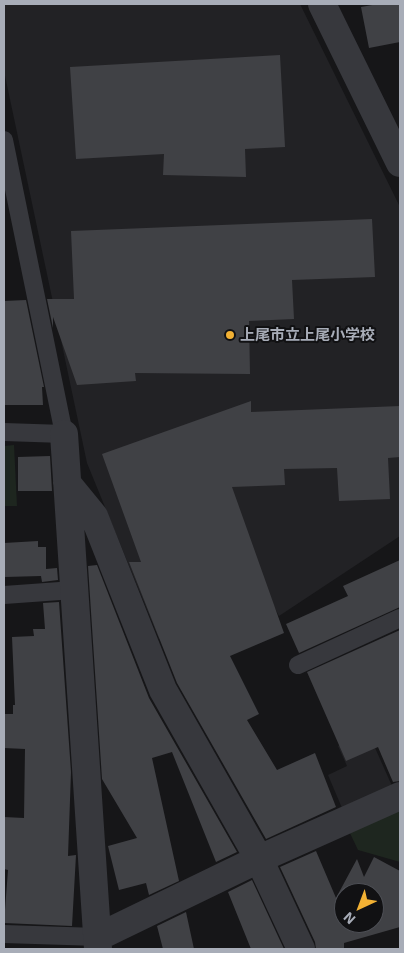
<!DOCTYPE html>
<meta charset="utf-8">
<style>
body{margin:0}
#map{position:relative;width:404px;height:953px;overflow:hidden;background:#161618;font-family:"Exo 2",sans-serif}
canvas{display:block}
.frame{position:absolute;inset:0;border:5px solid #a8adb8;pointer-events:none}
.north{position:absolute;left:334px;top:883px;width:50px;height:50px;box-sizing:border-box;background:#111113;border:1px solid #4d4f55;border-radius:50%;rotate:223deg;font-size:14px;font-weight:700;line-height:20px;text-align:center;color:#a8adb8}
.north::after{content:'';display:block;margin:auto;width:18px;height:22px;background:#f2b134;clip-path:polygon(50% 0,100% 100%,50% 72%,0 100%)}
</style>
<div id="map">
<canvas width="404" height="953"></canvas>
<div class="frame"></div>
<div class="north">N</div>
</div>
<script>
const context = document.querySelector('canvas').getContext('2d');
context.lineJoin = 'round';
function fillPath(path, color) { context.fillStyle = color; context.fill(path, 'evenodd'); }
const shape = rows => new Path2D(rows.map(r => 'M' + r).join(''));
function trace(path, color, width, dash) { context.strokeStyle = color; context.lineWidth = width; context.lineCap = dash ? 'butt' : 'round'; context.setLineDash(dash || []); context.stroke(path); }
function label(font, color, halo, rows, align = 'center') {
  context.font = font + ' "Exo 2","Noto Sans JP",sans-serif'; context.lineWidth = 4; context.setLineDash([]); context.textBaseline = 'middle'; context.strokeStyle = halo; context.fillStyle = color; for (const [text, x, y, turn = 0] of rows) {
    context.save(); context.translate(x, y); context.rotate((+turn || 0) * Math.PI / 180); context.textAlign = isNaN(turn) ? turn : align; if (halo) context.strokeText(text, 0, 0); context.fillText(text, 0, 0); context.restore();
  }
}
const built = shape([
 [4,4,300,4,400,207,400,536,279,616,270,599,159,639,87,463,4,71],
 [368,732,392,786,342,808,328,775,347,766,338,746]
]);
const green = shape([
 [14,445,17,506,4,506,4,446],
 [400,807,400,862,358,850,348,829]
]);
const building = shape([
 [378,4,400,4,400,42,369,48,361,7],
 [280,55,285,147,245,149,246,177,163,175,164,154,76,159,70,67],
 [372,219,375,277,292,280,294,319,249,321,250,374,135,373,136,381,77,385,53,317,53,328,47,299,74,299,71,231],
 [26,300,44,387,42,387,43,405,4,405,4,301],
 [251,401,251,412,400,406,400,457,388,458,390,499,339,501,337,468,284,469,285,485,232,487,284,633,230,656,259,714,247,720,277,770,315,753,336,807,266,839,177,683,129,562,141,562,102,454],
 [50,456,52,491,18,491,18,457],
 [38,541,38,547,46,547,46,569,57,568,58,580,42,582,41,576,5,577,4,543],
 [400,560,400,607,299,653,286,624,348,596,343,586],
 [97,565,149,698,237,852,216,862,172,752,152,758,179,881,149,895,146,883,119,890,108,846,137,838,102,779,88,566],
 [59,602,71,772,68,856,76,855,72,926,4,923,8,870,4,869,4,817,24,818,25,749,4,748,4,714,13,714,13,705,15,705,12,637,34,636,33,629,45,629,43,603],
 [400,630,400,781,393,782,378,747,346,761,307,672],
 [316,851,336,898,357,859,364,877,374,857,400,871,400,927,344,943,344,949,316,949,315,942,280,867],
 [344,893,374,893,374,923,344,923],
 [252,880,284,949,251,949,228,892],
 [186,912,194,949,163,949,157,926]
]);
const service = shape([
 [4,140,64,434,4,432],
 [4,595,74,590],
 [298,665,400,618],
 [4,934,98,937]
]);
const minor = shape([
 [322,4,400,163],
 [64,434,98,949],
 [67,483,94,516,163,690,259,859,301,949],
 [98,937,259,859,400,796]
]);
const markers = [
 [230,335,5,"#f2b134"]
];
const poiNames = [
 ["上尾市立上尾小学校",240,335]
];
fillPath(built, '#222225');
fillPath(green, '#1e261f');
fillPath(building, '#404145');
trace(service, '#37383d', 18);
trace(minor, '#37383d', 28);
for (const [x, y, r, color] of markers) { const dot = new Path2D(); dot.arc(x, y, r, 0, 2 * Math.PI); context.fillStyle = color; context.fill(dot); trace(dot, '#111113', 2); }
label('bold 15px', '#a8adb8', '#111113', poiNames, 'left');
</script>
